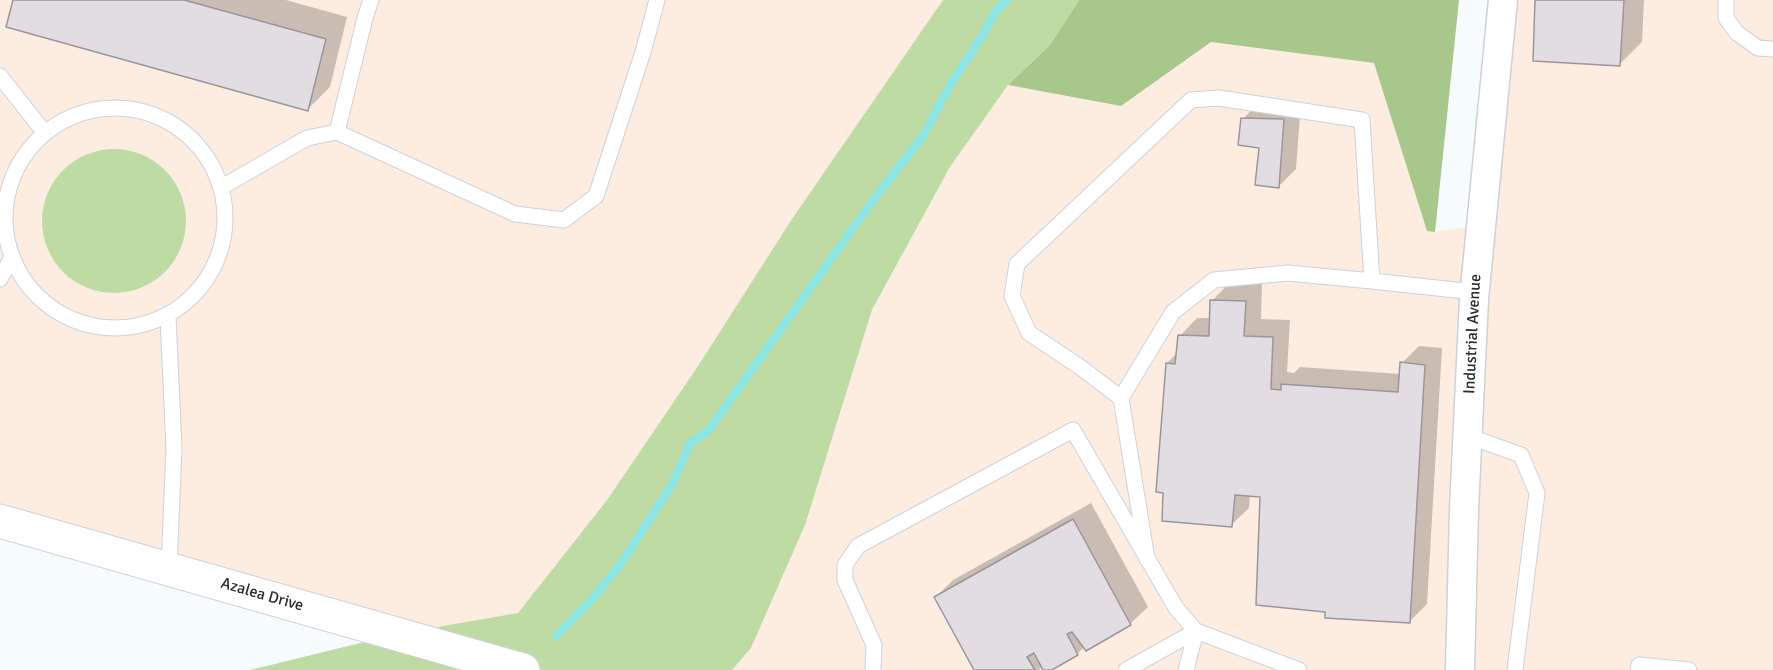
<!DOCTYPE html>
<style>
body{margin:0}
canvas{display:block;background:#f6fbfe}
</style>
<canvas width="1773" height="670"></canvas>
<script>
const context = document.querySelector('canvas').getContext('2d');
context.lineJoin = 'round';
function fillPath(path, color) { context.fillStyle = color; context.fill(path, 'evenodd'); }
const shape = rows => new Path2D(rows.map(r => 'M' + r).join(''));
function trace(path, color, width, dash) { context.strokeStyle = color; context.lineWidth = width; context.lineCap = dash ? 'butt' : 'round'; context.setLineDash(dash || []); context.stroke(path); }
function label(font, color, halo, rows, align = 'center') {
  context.font = font + ' Signika,sans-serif'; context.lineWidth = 6; context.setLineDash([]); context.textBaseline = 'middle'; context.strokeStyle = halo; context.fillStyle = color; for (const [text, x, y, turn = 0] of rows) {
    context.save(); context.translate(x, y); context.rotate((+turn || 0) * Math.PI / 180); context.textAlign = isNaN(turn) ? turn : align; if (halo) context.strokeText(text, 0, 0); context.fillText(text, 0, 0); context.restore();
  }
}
const commercial = shape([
 [0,0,943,0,700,363,607,500,518,613,501,664,0,521]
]);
const industrial = shape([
 [1503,0,1773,0,1773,670,732,670,751,648,802,532,872,311,950,167,1008,85,1121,106,1211,42,1374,63,1427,231,1435,232,1481,224]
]);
const green = shape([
 [943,0,1079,0,1050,45,1008,85,950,167,872,310,805,525,751,648,732,670,250,670,397,634,518,613,607,500,700,363,792,219],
 '42 221a72 72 0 1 1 144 0a72 72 0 1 1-144 0Z'
]);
const forest = shape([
 [1079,0,1459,0,1435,232,1427,231,1374,63,1211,42,1121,106,1008,85,1050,45]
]);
const shadow = shape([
 [15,0,286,0,347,17,330,87,308,109],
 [1537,0,1644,0,1642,42,1620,64],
 [1260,101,1301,102,1296,169,1279,186,1261,147,1243,119],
 [1229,283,1262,284,1261,319,1290,320,1287,372,1294,373,1300,367,1401,374,1402,363,1419,346,1442,348,1427,604,1409,622,1327,611,1262,496,1250,495,1249,508,1231,525,1167,363,1177,353,1180,336,1197,318,1211,318,1212,301],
 [1091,503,1148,607,1130,624,1084,647,1077,654,1049,670,1045,670,1043,666,1039,670,976,670,936,597,953,580]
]);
const stream = shape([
 [556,636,594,597,622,562,673,483,690,443,708,431,874,199,923,136,950,85,982,36,996,11,1007,0]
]);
const building = shape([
 [13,0,184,0,326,39,308,111,6,27,13,0],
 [1535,0,1624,0,1620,66,1533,61,1535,0],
 [1241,118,1284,119,1279,188,1255,185,1259,148,1238,145,1241,118],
 [1210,300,1246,301,1244,336,1273,337,1271,389,1281,390,1281,384,1398,392,1400,362,1425,365,1410,623,1325,618,1325,612,1256,605,1260,497,1235,495,1232,527,1162,521,1163,493,1156,492,1166,363,1175,364,1178,335,1209,336,1210,300],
 [1073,519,1131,625,1086,651,1072,632,1067,634,1078,655,1052,670,1043,670,1034,653,1027,657,1035,670,974,670,934,597,1073,519]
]);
const lane = shape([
 [1726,0,1726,18,1737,33,1758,48,1773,49],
 [0,76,44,132],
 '5 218a110 110 0 1 1 220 0a110 110 0 1 1-220 0Z',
 [337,132,515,214,564,220,596,196,643,52,657,0],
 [222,187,307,138,337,132,365,18,371,0],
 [0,279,11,259],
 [168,317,174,448,169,568],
 [1121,398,1173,312,1214,280,1288,273,1372,281],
 [1468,436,1521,455,1537,493,1515,670],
 [1147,559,1121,398,1080,367,1029,333,1012,296,1017,264,1191,100,1219,98,1362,120,1372,281,1474,292],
 [873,670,874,645,845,580,845,565,858,546,1073,430,1176,608,1196,631,1126,670],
 [1186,670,1196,631,1299,670],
 [1638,670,1639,665,1689,670]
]);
const street = shape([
 [1460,670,1464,509,1474,299,1503,0]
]);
const secondary = shape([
 [0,521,523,670]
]);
const streetNames = [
 ["Industrial Avenue",1473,334,-87],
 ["Azalea Drive",262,595,16]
];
fillPath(commercial, '#fdede0');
fillPath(industrial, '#fcede0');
fillPath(green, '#bfdba4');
fillPath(forest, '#a8c78a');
fillPath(shadow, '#0003');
trace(stream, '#8ae6e6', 8);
fillPath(building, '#e2dde2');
trace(building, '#9b969b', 1.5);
trace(lane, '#cdd2d6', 17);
trace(street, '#cdd2d6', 31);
trace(secondary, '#cdd2d6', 35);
trace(lane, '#fff', 15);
trace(street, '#fff', 28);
trace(secondary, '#fff', 33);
label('16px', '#292b2d', '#fff', streetNames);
</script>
